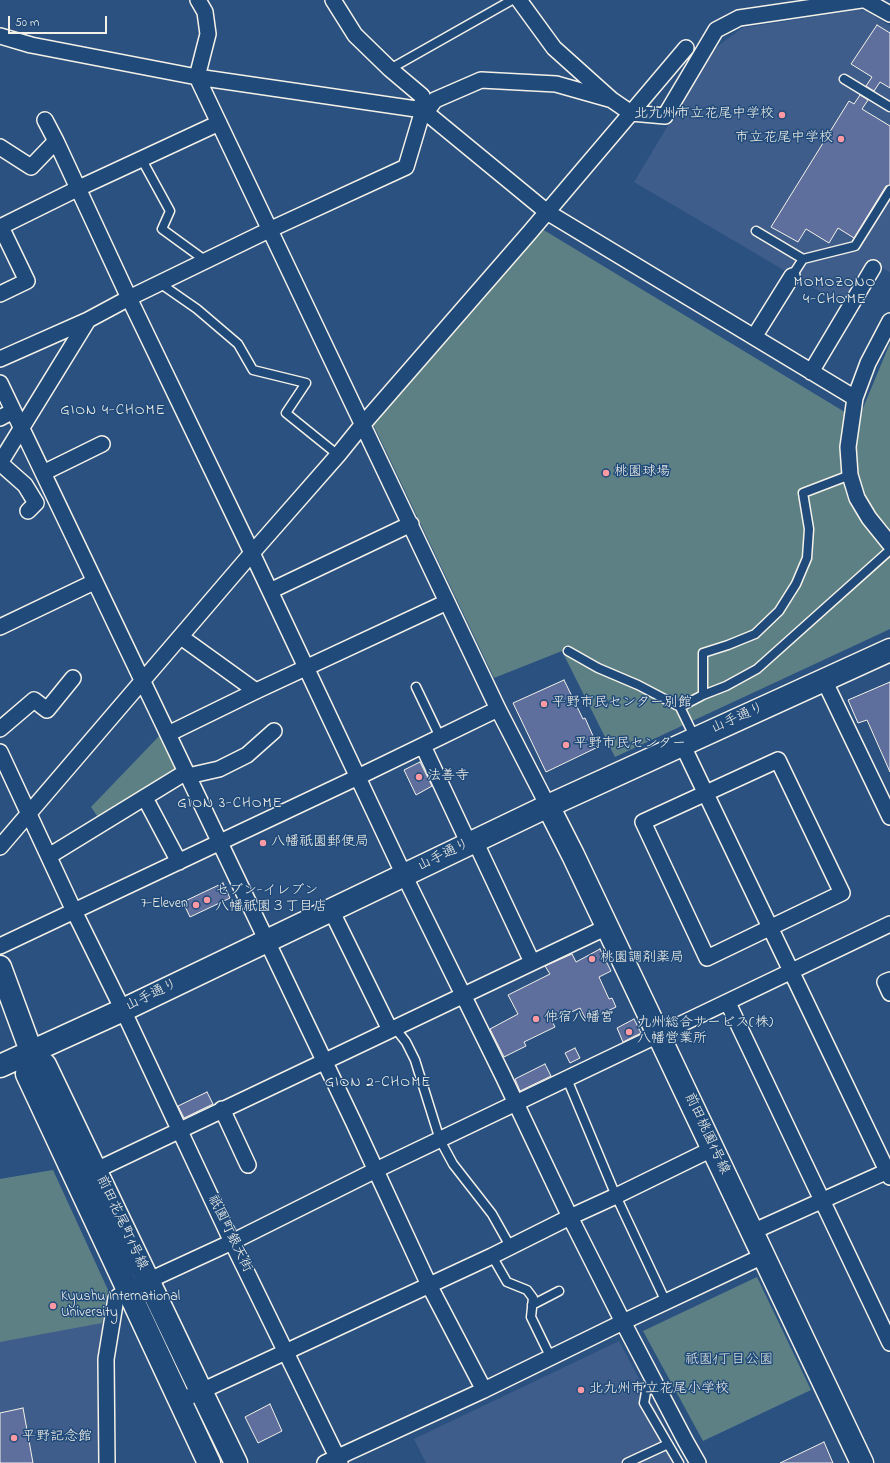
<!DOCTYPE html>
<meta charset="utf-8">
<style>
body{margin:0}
#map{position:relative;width:890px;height:1463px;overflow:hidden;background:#2b5181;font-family:"Indie Flower",sans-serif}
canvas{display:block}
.scale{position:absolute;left:8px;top:16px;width:99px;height:18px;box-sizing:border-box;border:2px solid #f4f1e8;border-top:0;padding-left:5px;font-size:12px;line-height:14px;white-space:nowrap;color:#f4f1e8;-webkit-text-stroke:3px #1f4a7a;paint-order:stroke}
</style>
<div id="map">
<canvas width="890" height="1463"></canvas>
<div class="scale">50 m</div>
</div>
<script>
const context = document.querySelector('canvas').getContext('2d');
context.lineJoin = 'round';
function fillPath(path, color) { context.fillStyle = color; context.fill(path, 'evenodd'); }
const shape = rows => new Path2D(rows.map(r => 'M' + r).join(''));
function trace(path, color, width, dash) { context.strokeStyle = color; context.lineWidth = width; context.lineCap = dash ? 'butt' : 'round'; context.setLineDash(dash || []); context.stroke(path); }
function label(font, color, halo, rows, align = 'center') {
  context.font = font + ' "Indie Flower","Klee One",sans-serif'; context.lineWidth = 3; context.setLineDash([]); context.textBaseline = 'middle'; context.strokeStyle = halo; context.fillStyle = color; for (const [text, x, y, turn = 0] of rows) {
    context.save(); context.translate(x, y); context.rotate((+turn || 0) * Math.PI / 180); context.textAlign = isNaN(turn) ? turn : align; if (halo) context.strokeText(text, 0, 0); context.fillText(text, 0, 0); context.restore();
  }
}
const built = shape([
 [857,10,866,11,890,26,890,272,869,261,845,306,634,182,714,49,742,28],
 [53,1170,108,1290,102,1323,106,1359,107,1463,0,1463,0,1179],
 [619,1341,676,1448,685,1463,426,1463,414,1439]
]);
const green = shape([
 [542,229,858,420,890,343,890,629,615,757,562,651,494,678,373,424],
 [163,732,180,770,100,820,91,807],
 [53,1170,108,1290,102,1323,0,1342,0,1179],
 [757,1277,811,1390,703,1441,643,1331]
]);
const building = shape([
 [877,25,890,33,890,88,880,82,874,91,866,86,872,77,851,64,877,25],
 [860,95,868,100,862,109,890,126,890,185,886,186,854,238,838,228,829,243,806,229,798,242,771,227,849,101,854,104,860,95],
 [564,680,583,719,585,718,598,747,546,772,513,703,564,680],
 [890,682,890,772,867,720,858,723,848,700,890,682],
 [420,762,432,786,416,795,404,770,420,762],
 [223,883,230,898,190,917,183,902,223,883],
 [600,949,611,971,599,977,609,999,612,998,616,1007,599,1015,598,1012,585,1018,580,1008,552,1021,555,1027,524,1042,526,1046,504,1057,490,1029,518,1014,508,995,550,974,545,966,572,954,576,962,600,949],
 [634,1019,641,1033,623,1042,617,1028,634,1019],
 [575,1048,580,1058,570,1063,565,1053,575,1048],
 [545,1064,551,1076,520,1091,515,1079,545,1064],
 [207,1092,213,1104,184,1118,178,1106,207,1092],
 [270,1404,282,1431,258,1443,245,1417,270,1404],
 [23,1408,33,1463,0,1463,0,1413,23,1408],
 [824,1442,833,1463,780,1463,824,1442]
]);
const lane = shape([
 [390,69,512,0],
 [844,79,890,107],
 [142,160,170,211,162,229,206,261],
 [756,231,803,259],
 [792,276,803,259,855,246,890,190],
 [161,284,197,309,238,344,253,370,306,383,286,413,338,455],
 [568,651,598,668,638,685,680,707,703,695,726,686,757,669,890,550],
 [416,687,440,737],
 [703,695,703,653,728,645,755,634,779,611,796,584,807,558,809,529,803,493,850,475],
 [680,707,695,738],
 [395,1028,406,1042,415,1060,440,1140,453,1164,492,1214,510,1246],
 [567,1079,616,1196,666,1302],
 [492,1256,507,1282,527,1290,533,1298,531,1317,551,1358],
 [532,1305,559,1291],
 [654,1382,646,1392,644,1403,679,1463],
 [627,1463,668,1444]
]);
const street = shape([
 [198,0,205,12,208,34,197,77,498,709,548,806],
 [519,0,554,48,612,100,631,113,686,48],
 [865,0,890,14],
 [0,36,31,45,197,77,423,110,547,212,855,398],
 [427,111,435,100,481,80,556,84,609,99],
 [45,120,56,141,129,298,252,553,404,875,503,1076,570,1217,623,1322,686,1442,698,1463],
 [0,147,31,167,56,141],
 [0,227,79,188,219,123],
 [0,294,27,281,1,227],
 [890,321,868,363,855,398,848,447,850,475,857,498,869,518,890,544],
 [754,337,792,276],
 [0,359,88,320,129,298,269,230,406,167,423,110,422,96,390,69,355,35,333,0],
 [811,372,873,268],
 [0,383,353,1121,429,1285,484,1390],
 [0,418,13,411],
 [0,463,88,320],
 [0,463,25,485,36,503,28,511],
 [43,473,102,444],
 [270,591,411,524],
 [0,627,94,582],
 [181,637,256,691],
 [824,680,890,817],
 [0,729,34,700,47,710,73,678],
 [168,734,256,691,447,602],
 [682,744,890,1177],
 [423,746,469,844],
 [0,752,74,911,123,1010,232,1242,340,1463],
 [778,760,842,893,707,958,643,822,778,760],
 [188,776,219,769,247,755,274,731],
 [145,798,179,862],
 [475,841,532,962],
 [0,847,252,553,338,455,363,424,530,232,631,113,665,116,716,30,739,18,861,0],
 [49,856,186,772],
 [331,910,390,1030],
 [0,946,358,777,498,709],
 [890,980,885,982,890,993],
 [728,1003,890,1343],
 [222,1109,248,1165],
 [88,1174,607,927],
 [752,1232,890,1170],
 [180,1401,492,1256,570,1217,616,1196,712,1149],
 [107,1463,106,1359,116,1298,128,1290,232,1242,376,1170,890,924],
 [325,1463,484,1390,623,1322,763,1256]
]);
const secondary = shape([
 [548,806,573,855,862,1463],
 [0,967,31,1051],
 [0,1066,123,1010,548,806,890,650],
 [209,1463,27,1074,31,1051,45,1065,201,1391,236,1463]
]);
const markers = [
 [782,115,4,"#ff9aa2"],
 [841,139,4,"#ff9aa2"],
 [606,473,4,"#ff9aa2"],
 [544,704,4,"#ff9aa2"],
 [566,745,4,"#ff9aa2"],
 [419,777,4,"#ff9aa2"],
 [263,843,4,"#ff9aa2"],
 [207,900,4,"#ff9aa2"],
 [196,905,4,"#ff9aa2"],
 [592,959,4,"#ff9aa2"],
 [536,1019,4,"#ff9aa2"],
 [629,1032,4,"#ff9aa2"],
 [53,1306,4,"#ff9aa2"],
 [581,1390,4,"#ff9aa2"],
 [14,1438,4,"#ff9aa2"]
];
const poiNames = [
 ["北九州市立花尾中学校",774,115,"right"],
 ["市立花尾中学校",833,139,"right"],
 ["桃園球場",614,473],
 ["平野市民センター別館",552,704],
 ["平野市民センター",574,745],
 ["法善寺",427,777],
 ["八幡祇園郵便局",271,843],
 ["セブン-イレブン",215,892],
 ["八幡祇園３丁目店",215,908],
 ["7-Eleven",188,905,"right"],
 ["桃園調剤薬局",600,959],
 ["仲宿八幡宮",544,1019],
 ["九州総合サービス(株)",637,1024],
 ["八幡営業所",637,1040],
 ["Kyushu International",61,1298],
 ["University",61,1314],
 ["北九州市立花尾小学校",589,1390],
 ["平野記念館",22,1438]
];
const streetNames = [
 ["山手通り",738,719,-24],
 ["山手通り",444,856,-26],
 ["山手通り",152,996,-26],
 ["前田桃園1号線",706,1134,65],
 ["前田花尾町1号線",121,1223,65],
 ["祇園町銀天街",229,1234,64]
];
const parkNames = [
 ["祇園1丁目公園",729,1361]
];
const neighbourhoodNames = [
 ["MOMOZONO",835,284],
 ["4-CHOME",835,301],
 ["GION 4-CHOME",113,412],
 ["GION 3-CHOME",230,805],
 ["GION 2-CHOME",378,1084]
];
fillPath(built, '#3e5d8b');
fillPath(green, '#5d8085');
fillPath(building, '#5e6f9d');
trace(building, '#f4f1e8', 1);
trace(lane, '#f4f1e8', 11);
trace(street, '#f4f1e8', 18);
trace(secondary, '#f4f1e8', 25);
trace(lane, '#1f4a7a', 8);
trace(street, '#1f4a7a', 15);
trace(secondary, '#1f4a7a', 22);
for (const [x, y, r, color] of markers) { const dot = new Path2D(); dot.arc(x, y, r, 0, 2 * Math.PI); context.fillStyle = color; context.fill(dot); trace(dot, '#1f4a7a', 1.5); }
label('14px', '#f4f1e8', '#1f4a7a', poiNames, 'left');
label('14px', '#f4f1e8', '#1f4a7a', streetNames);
label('14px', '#dde0d9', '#1f4a7a', parkNames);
context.letterSpacing = '1px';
label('15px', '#f4f1e8', '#1f4a7a', neighbourhoodNames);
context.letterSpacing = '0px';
</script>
